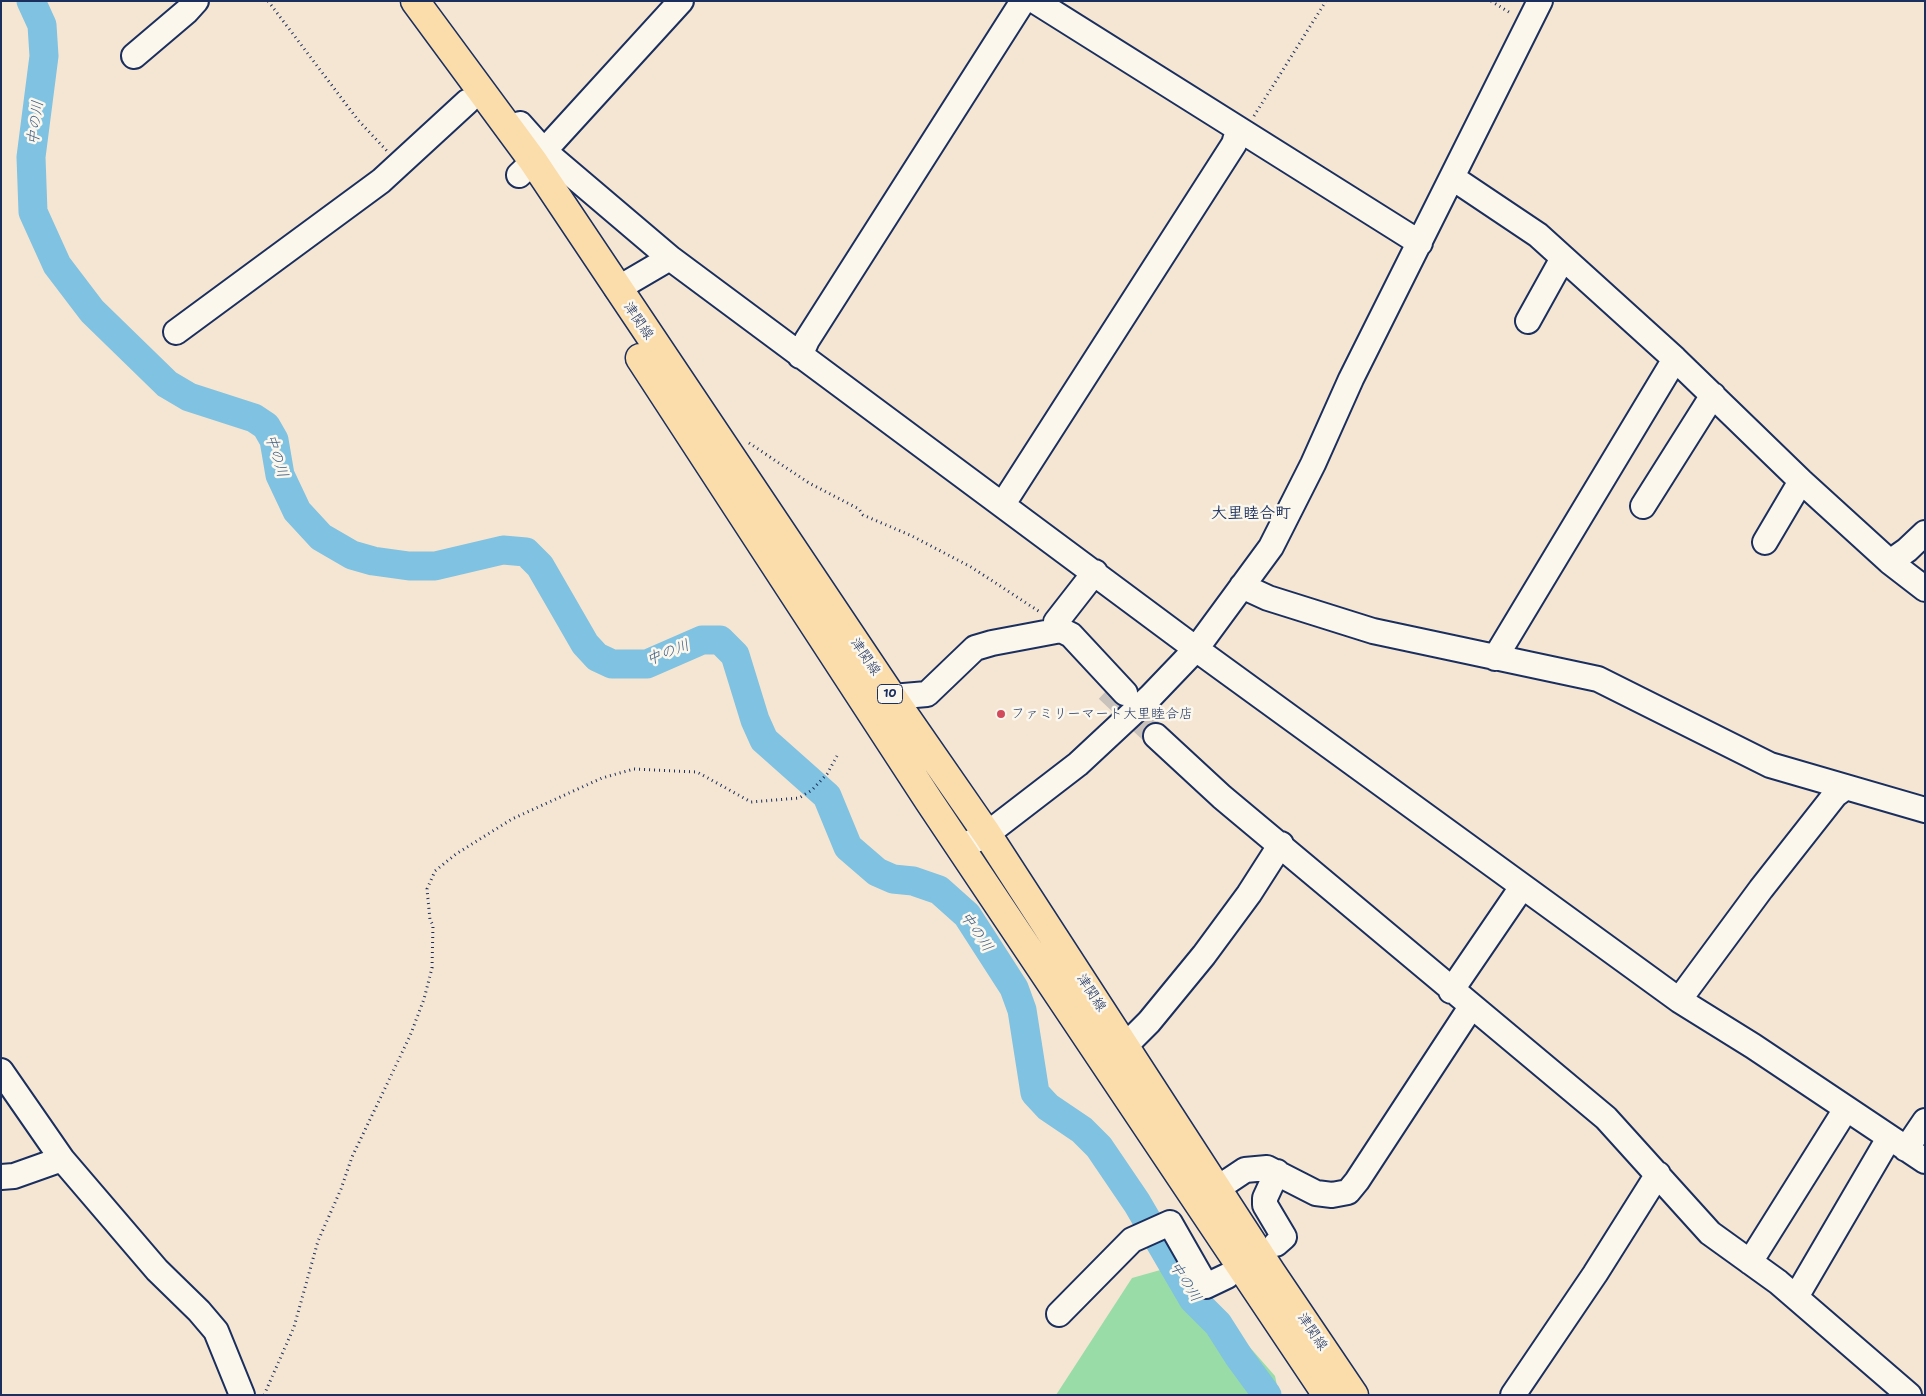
<!DOCTYPE html>
<meta charset="utf-8">
<style>
body{margin:0}
#map{position:relative;width:1926px;height:1396px;overflow:hidden;background:#f5e6d3;font-family:"Shantell Sans",sans-serif}
canvas{display:block}
.frame{position:absolute;inset:0;border:2px solid #1b2f5e;pointer-events:none}
</style>
<div id="map">
<canvas width="1926" height="1396"></canvas>
<div class="frame"></div>
</div>
<script>
const context = document.querySelector('canvas').getContext('2d');
context.lineJoin = 'round';
function fillPath(path, color) { context.fillStyle = color; context.fill(path, 'evenodd'); }
const shape = rows => new Path2D(rows.map(r => 'M' + r).join(''));
function trace(path, color, width, dash) { context.strokeStyle = color; context.lineWidth = width; context.lineCap = dash ? 'butt' : 'round'; context.setLineDash(dash || []); context.stroke(path); }
function label(font, color, halo, rows, align = 'center') {
  context.font = font + ' "Shantell Sans","Klee One",sans-serif'; context.lineWidth = 5; context.setLineDash([]); context.textBaseline = 'middle'; context.strokeStyle = halo; context.fillStyle = color; for (const [text, x, y, turn = 0] of rows) {
    context.save(); context.translate(x, y); context.rotate((+turn || 0) * Math.PI / 180); context.textAlign = isNaN(turn) ? turn : align; if (halo) context.strokeText(text, 0, 0); context.fillText(text, 0, 0); context.restore();
  }
}
const green = shape([
 [1178,1265,1275,1376,1279,1395,1056,1395,1132,1278]
]);
const river = shape([
 [31,1,42,25,44,56,31,157,33,212,57,265,92,311,167,384,189,397,254,418,266,426,274,440,280,475,297,511,321,537,352,555,373,561,409,566,435,566,503,550,526,552,540,566,585,644,597,657,612,664,647,664,702,640,720,640,735,655,755,720,764,740,827,796,848,847,877,872,893,879,913,881,939,890,967,915,1014,988,1022,1010,1035,1093,1048,1107,1082,1130,1099,1147,1137,1203,1193,1299,1218,1324,1239,1357,1267,1395]
]);
const minorTunnel = shape([
 [1107,690,1156,736]
]);
const path = shape([
 [268,1,358,120,387,151],
 [1491,1,1512,14],
 [1254,116,1326,1],
 [749,443,809,483,859,509,863,515,912,536,971,567,1040,612],
 [264,1395,294,1327,318,1241,341,1189,352,1157,410,1036,424,999,432,968,433,925,430,920,427,889,435,871,456,854,512,819,602,778,634,769,697,772,751,802,799,798,812,790,827,774,837,756]
]);
const minor = shape([
 [1035,1,1420,243],
 [134,56,187,11,196,1],
 [520,124,544,151,670,258,1196,649,1679,1000,1753,1046,1925,1161],
 [519,175,544,151,681,1],
 [1453,178,1538,235,1675,359,1801,481,1890,562,1925,589],
 [617,289,670,258],
 [1528,321,1563,258],
 [176,332,381,181,467,102],
 [800,356,807,340,1023,1],
 [1003,504,1234,144,1238,130],
 [1643,506,1713,395],
 [1765,542,1801,481],
 [1890,562,1907,550,1925,533],
 [1242,586,1268,598,1373,631,1598,679,1770,765,1925,810],
 [1061,630,1071,635,1125,693],
 [1495,658,1675,359],
 [892,697,927,694,975,648,992,643,1061,630,1056,622,1095,572],
 [1156,736,1222,797,1606,1118,1710,1233,1778,1282,1909,1395],
 [962,847,987,834,1078,764,1151,696,1196,649,1271,547,1313,464,1351,379,1540,1],
 [1451,991,1522,887],
 [1679,1000,1761,889,1835,795,1846,787],
 [1133,1038,1149,1022,1204,955,1249,894,1281,844],
 [1,1071,62,1159,157,1270,199,1311,216,1331,242,1395],
 [1906,1149,1925,1121],
 [1,1177,14,1176,62,1159],
 [1227,1182,1245,1170,1267,1168,1316,1193,1332,1195,1348,1192,1357,1181,1471,1007],
 [1276,1244,1284,1237,1265,1205,1265,1198,1277,1172],
 [1750,1262,1846,1109],
 [1796,1297,1889,1138],
 [1059,1314,1132,1240,1170,1223,1206,1286,1227,1276],
 [1513,1395,1595,1274,1658,1174]
]);
const major = shape([
 [415,1,533,161,892,697,987,834,1271,1272,1354,1395],
 [640,358,929,801,1327,1395]
]);
const markers = [
 [1001,714,5,"#d1495b"]
];
const shields = [
 [890,694,25]
];
const shieldNames = [
 ["10",890,694]
];
const streetNames = [
 ["津関線",638,321,56],
 ["津関線",865,657,56],
 ["津関線",1091,993,57],
 ["津関線",1312,1332,56]
];
const poiNames = [
 ["ファミリーマート大里睦合店",1011,714]
];
const waterNames = [
 ["中の川",36,123,-83],
 ["中の川",276,456,73],
 ["中の川",668,653,-21],
 ["中の川",976,932,55],
 ["中の川",1185,1282,57]
];
const quarterNames = [
 ["大里睦合町",1251,514]
];
fillPath(green, '#99dca8');
trace(river, '#80c2e1', 29);
trace(minorTunnel, '#c9c1bc', 24, [24, 12]);
trace(minor, '#1b2f5e', 28);
trace(major, '#1b2f5e', 31);
trace(path, '#1b2f5e', 3, [1, 4]);
trace(minor, '#fbf7ec', 24);
trace(major, '#fbddab', 28);
for (const [x, y, r, color] of markers) { const dot = new Path2D(); dot.arc(x, y, r, 0, 2 * Math.PI); context.fillStyle = color; context.fill(dot); trace(dot, '#fbf7ec', 2); }
for (const [x, y, w] of shields) { const box = new Path2D(); box.roundRect(x - w / 2, y - 9.5, w, 19, 4); context.fillStyle = '#fbf7ec'; context.fill(box); trace(box, '#1b2f5e', 1); }
label('bold 12px', '#1b2f5e', null, shieldNames);
label('14px', '#1b2f5e', '#fbf7ec', streetNames);
label('14px', '#1b2f5e', '#fbf7ec', poiNames, 'left');
label('italic 15px', '#395b85', '#fbf7ec', waterNames);
label('bold 16px', '#1b2f5e', '#fbf7ec', quarterNames);
</script>
